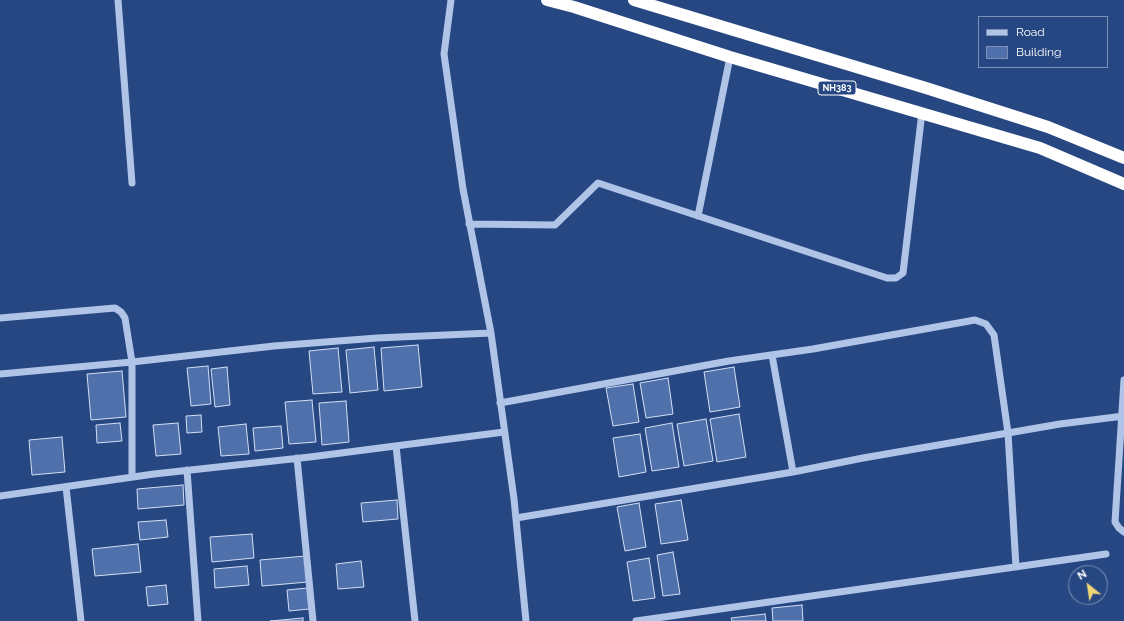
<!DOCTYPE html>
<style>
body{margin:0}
#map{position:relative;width:1124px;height:621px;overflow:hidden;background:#274782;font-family:Raleway,sans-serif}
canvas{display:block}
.legend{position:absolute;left:978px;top:16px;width:130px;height:52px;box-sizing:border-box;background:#274782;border:1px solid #7d91b4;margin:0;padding:5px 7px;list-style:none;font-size:12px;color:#fff}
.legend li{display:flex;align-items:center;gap:8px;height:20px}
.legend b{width:20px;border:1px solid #7d91b4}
.north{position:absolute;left:1068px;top:565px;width:40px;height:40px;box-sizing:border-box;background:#274782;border:1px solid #7d91b4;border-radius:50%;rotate:330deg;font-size:11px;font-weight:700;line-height:16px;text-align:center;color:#fff}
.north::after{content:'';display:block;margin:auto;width:14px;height:18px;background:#efd775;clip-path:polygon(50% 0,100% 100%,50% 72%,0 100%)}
</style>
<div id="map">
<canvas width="1124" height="621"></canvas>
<ul class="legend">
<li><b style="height:5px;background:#b0c4e7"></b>Road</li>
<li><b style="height:11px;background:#4f70ab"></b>Building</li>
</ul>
<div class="north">N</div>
</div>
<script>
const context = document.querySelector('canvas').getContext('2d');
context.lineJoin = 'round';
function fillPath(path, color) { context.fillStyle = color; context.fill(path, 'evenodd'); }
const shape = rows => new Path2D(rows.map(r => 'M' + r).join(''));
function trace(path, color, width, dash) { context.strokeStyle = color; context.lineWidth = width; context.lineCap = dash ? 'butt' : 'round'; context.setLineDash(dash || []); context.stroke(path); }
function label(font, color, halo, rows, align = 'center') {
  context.font = font + ' Raleway,sans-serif'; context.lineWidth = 4; context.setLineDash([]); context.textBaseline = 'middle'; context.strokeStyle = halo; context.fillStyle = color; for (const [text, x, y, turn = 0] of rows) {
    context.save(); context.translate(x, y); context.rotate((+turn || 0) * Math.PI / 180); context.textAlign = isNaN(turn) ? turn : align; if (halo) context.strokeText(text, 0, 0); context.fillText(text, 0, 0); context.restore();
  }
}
const building = shape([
 [418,345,422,387,384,391,381,348,418,345],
 [374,347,378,390,350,393,346,350,374,347],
 [338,348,342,392,313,394,309,351,338,348],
 [208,366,211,404,191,406,187,368,208,366],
 [227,367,230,405,215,407,211,369,227,367],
 [734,367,740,407,710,412,704,372,734,367],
 [122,371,126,417,91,420,87,374,122,371],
 [668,378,673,414,646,418,640,383,668,378],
 [633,384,639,422,613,426,606,388,633,384],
 [312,400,316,442,289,444,285,402,312,400],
 [346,401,349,442,322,445,319,403,346,401],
 [739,414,746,457,717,462,710,419,739,414],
 [201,415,202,432,187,433,186,416,201,415],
 [706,419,713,461,684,466,677,424,706,419],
 [120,423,122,441,97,443,96,425,120,423],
 [178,423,181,454,156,456,153,425,178,423],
 [672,423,679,467,652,471,645,428,672,423],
 [246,424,249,454,221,456,218,427,246,424],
 [281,426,283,448,255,451,253,428,281,426],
 [640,434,646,472,619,477,613,438,640,434],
 [62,437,65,472,32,475,29,440,62,437],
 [183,485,184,505,138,509,137,489,183,485],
 [397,500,398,519,363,522,361,503,397,500],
 [681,500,688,540,661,544,655,504,681,500],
 [639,503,646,547,625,551,617,507,639,503],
 [166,520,168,537,140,540,138,522,166,520],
 [252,534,254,558,212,562,210,537,252,534],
 [138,544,141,572,95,576,92,549,138,544],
 [673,552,680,594,663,596,657,555,673,552],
 [306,556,308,582,262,586,260,560,306,556],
 [649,558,655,598,633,601,627,562,649,558],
 [361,561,364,587,338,589,336,564,361,561],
 [247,566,249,585,215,588,214,569,247,566],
 [166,585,168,604,148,606,146,587,166,585],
 [307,588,309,609,289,611,287,590,307,588],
 [802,605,803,621,773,621,772,608,802,605],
 [765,614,766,621,732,621,731,618,765,614],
 [303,618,303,621,270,621,303,618]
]);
const minor = shape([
 [118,0,132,183],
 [451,0,444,54,463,189,491,333,514,499,526,621],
 [698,216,730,57],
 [469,224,555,225,598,183,887,278,896,278,903,273,922,112],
 [0,318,115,308,121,312,125,318,132,362,132,477],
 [772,355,793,472],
 [0,374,132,362,274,346,377,338,491,333],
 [1124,380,1115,522,1119,528,1124,532],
 [500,403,729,361,813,349,975,320,986,324,994,335,1008,433,1016,567],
 [396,446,415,621],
 [297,458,313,621],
 [187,470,198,621],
 [66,487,81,621],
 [0,496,154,474,310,457,504,432],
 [516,518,793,472,863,458,1060,424,1124,416],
 [636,621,1106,554]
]);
const highway = shape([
 [547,0,574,7,730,57,1040,148,1124,184],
 [634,0,926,88,1048,127,1124,158]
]);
const shields = [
 [837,88,38]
];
const shieldNames = [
 ["NH383",837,88]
];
fillPath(building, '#4f70ab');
trace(building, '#d3dff5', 1);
trace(minor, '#b0c4e7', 7);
trace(highway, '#fff', 12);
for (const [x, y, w] of shields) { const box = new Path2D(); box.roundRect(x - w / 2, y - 7, w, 14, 3); context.fillStyle = '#274782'; context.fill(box); trace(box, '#fff', 1); }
label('bold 9px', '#fff', null, shieldNames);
</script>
